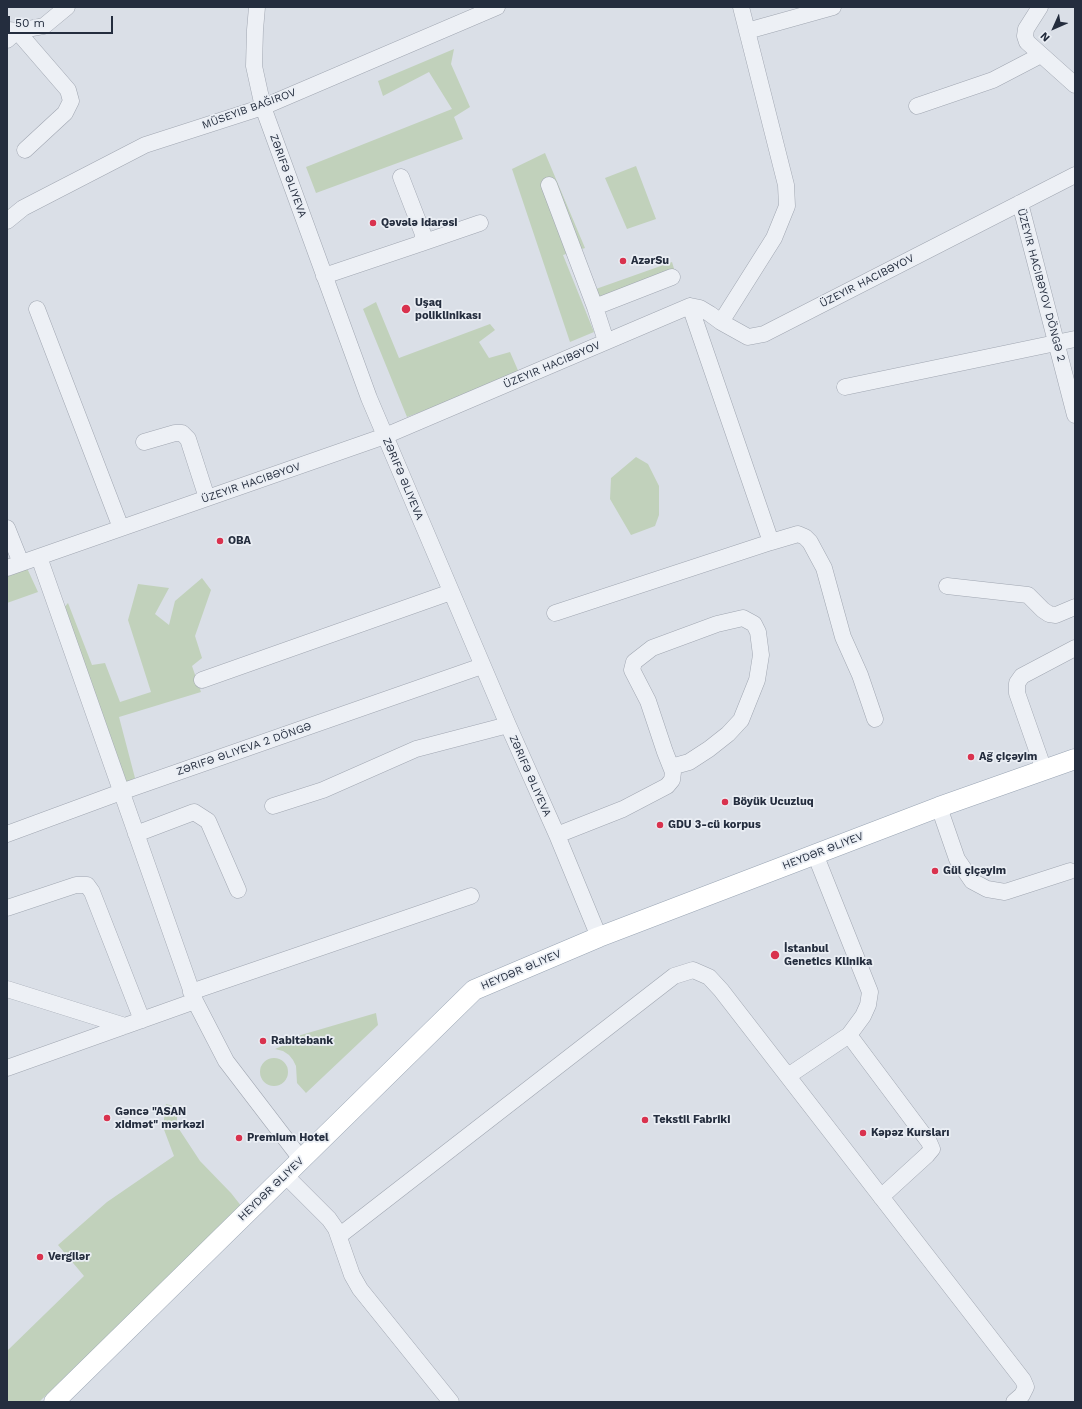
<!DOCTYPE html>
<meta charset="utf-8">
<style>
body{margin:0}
#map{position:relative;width:1082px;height:1409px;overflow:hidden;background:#dadfe7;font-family:"Work Sans",sans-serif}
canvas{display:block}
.frame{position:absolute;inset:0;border:8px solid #242d3e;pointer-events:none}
.north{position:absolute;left:1034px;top:8px;width:40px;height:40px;-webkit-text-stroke:3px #eaeef4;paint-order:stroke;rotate:225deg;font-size:11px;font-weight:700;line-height:16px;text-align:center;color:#242d3e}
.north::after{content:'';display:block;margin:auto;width:14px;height:18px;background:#242d3e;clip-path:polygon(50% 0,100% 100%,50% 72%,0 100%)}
.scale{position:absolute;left:8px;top:16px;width:105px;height:18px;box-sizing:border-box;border:2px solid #242d3e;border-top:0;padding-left:5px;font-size:12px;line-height:14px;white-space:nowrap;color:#242d3e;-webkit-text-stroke:3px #eaeef4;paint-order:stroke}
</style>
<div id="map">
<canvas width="1082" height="1409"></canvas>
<div class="frame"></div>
<div class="north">N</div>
<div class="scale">50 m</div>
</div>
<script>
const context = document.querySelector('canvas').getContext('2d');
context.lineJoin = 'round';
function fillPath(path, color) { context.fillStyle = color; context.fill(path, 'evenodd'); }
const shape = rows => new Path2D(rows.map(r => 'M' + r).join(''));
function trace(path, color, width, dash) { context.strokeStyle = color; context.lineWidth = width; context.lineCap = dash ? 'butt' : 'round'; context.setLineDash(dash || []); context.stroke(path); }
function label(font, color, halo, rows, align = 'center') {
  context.font = font + ' "Work Sans",sans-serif'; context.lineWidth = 3.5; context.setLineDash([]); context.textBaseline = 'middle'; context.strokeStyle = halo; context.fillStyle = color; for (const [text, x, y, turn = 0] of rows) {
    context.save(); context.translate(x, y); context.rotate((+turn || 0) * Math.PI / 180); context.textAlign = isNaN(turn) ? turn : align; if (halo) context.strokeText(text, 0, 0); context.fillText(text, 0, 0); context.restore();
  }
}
const green = shape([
 [454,49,451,64,470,107,454,117,463,139,316,193,306,167,452,109,429,72,383,96,378,81],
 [545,153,585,248,563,255,594,332,570,342,512,169],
 [636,166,656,219,627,229,605,178],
 [672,262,675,272,597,299,593,290],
 [376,302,399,358,490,324,495,330,479,342,489,358,510,352,520,375,407,417,363,309],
 [636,457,648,464,659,486,659,515,655,526,631,535,610,499,611,478],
 [26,566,38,592,7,603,7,573],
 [202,578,211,590,195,636,202,658,192,666,201,692,119,717,135,778,124,784,62,610,68,603,92,665,105,663,120,702,151,692,128,620,138,584,169,588,155,614,169,625,175,601],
 [376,1013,378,1025,306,1093,297,1083,296,1066,293,1060,289,1055,283,1051,275,1049,287,1044,284,1040],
 '260 1072a14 14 0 1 1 28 0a14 14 0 1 1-28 0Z',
 [166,1104,177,1107,177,1126,200,1161,231,1193,242,1207,39,1402,7,1402,7,1351,84,1276,58,1245,107,1202,174,1156,163,1127]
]);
const minor = shape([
 [257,7,255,30,254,66,263,107,369,398,508,725,557,835,599,937],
 [1040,7,1026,29,1025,36,1027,42,1075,85],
 [8,30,17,31,44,26,67,7],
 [747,31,833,7],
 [7,40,17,31,68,90,71,101,65,113,25,150],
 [917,106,993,80,1041,55],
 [549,185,595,307],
 [1020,203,1075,415],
 [7,221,23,208,145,145,263,107,497,7],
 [419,244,480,223],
 [324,276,419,244,423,239,423,234,401,177],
 [37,309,121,528],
 [721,322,774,238,787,206,786,185,741,7],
 [606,341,595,307,672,277],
 [845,387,1075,339],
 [144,442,175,433,182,433,188,439,207,498],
 [7,528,21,563],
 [771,542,798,534,805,537,810,542,824,568,843,637,860,675,875,719],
 [39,557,195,1001,226,1061,301,1159],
 [7,568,385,436,690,306,700,308,710,314,721,322,748,337,764,334,1075,175],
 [947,586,1028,595,1043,610,1049,614,1056,615,1075,607],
 [555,613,771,542,690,306],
 [202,680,451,592],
 [1044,770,1017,693,1017,683,1022,676,1075,648],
 [273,806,323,790,416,749,508,725],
 [939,807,957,859,972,881,987,889,1005,892,1070,871],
 [7,834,121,792,482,666],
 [136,834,194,812,208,821,238,890],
 [557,835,623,809,667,786,672,780,673,772,665,752,648,701,632,670,634,662,652,648,717,624,743,618,754,624,758,632,761,655,757,680,741,720,728,734,709,749,689,762,671,767],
 [815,854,870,992,868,1005,863,1016,849,1035],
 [7,908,76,885,87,885,92,892,142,1020],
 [7,989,125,1026],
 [191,992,471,896],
 [7,1068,195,1001],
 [788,1076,849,1035,929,1142,932,1149,927,1155,881,1197],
 [285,1175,329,1219,336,1229,352,1275,360,1289,451,1402],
 [339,1236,674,976,693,970,709,977,721,990,1023,1380,1026,1387,1022,1395,1014,1402]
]);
const major = shape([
 [54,1402,474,990,599,937,939,807,1075,759]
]);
const markers = [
 [373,223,4,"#d9324e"],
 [623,261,4,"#d9324e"],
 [406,309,5,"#d9324e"],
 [220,541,4,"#d9324e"],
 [971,757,4,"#d9324e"],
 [725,802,4,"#d9324e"],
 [660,825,4,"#d9324e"],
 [935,871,4,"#d9324e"],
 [775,955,5,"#d9324e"],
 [263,1041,4,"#d9324e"],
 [107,1118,4,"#d9324e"],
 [645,1120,4,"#d9324e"],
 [863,1133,4,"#d9324e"],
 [239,1138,4,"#d9324e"],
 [40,1257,4,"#d9324e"]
];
const streetNames = [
 ["MÜSEYIB BAĞIROV",249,109,-20],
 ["ZƏRIFƏ ƏLIYEVA",288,176,70],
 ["ÜZEYIR HACIBƏYOV",867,281,-27],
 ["ÜZEYIR HACIBƏYOV DÖNGƏ 2",1041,285,75],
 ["ÜZEYIR HACIBƏYOV",552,365,-23],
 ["ZƏRIFƏ ƏLIYEVA",403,479,67],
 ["ÜZEYIR HACIBƏYOV",251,483,-19],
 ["ZƏRIFƏ ƏLIYEVA 2 DÖNGƏ",244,749,-19],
 ["ZƏRIFƏ ƏLIYEVA",530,776,66],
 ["HEYDƏR ƏLIYEV",823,851,-21],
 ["HEYDƏR ƏLIYEV",521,970,-23],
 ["HEYDƏR ƏLIYEV",271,1189,-44]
];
const poiNames = [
 ["Qəvələ idarəsi",381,223],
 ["AzərSu",631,261],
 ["Uşaq",415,303],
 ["poliklinikası",415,316],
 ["OBA",228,541],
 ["Ağ çiçəyim",979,757],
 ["Böyük Ucuzluq",733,802],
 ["GDU 3-cü korpus",668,825],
 ["Gül çiçəyim",943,871],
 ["İstanbul",784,949],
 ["Genetics Klinika",784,962],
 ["Rabitəbank",271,1041],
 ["Gəncə \"ASAN",115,1112],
 ["xidmət\" mərkəzi",115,1125],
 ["Tekstil Fabriki",653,1120],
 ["Kəpəz Kursları",871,1133],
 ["Premium Hotel",247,1138],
 ["Vergilər",48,1257]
];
fillPath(green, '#c1d1bb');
trace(minor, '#a0a6b1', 17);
trace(major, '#99a4b3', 21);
trace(minor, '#edf0f5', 16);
trace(major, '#fff', 20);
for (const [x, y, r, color] of markers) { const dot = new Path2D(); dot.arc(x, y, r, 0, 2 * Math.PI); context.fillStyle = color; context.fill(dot); trace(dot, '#eaeef4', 1.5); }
label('11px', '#242d3e', '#eaeef4', streetNames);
label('bold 11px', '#242d3e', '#eaeef4', poiNames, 'left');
</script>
